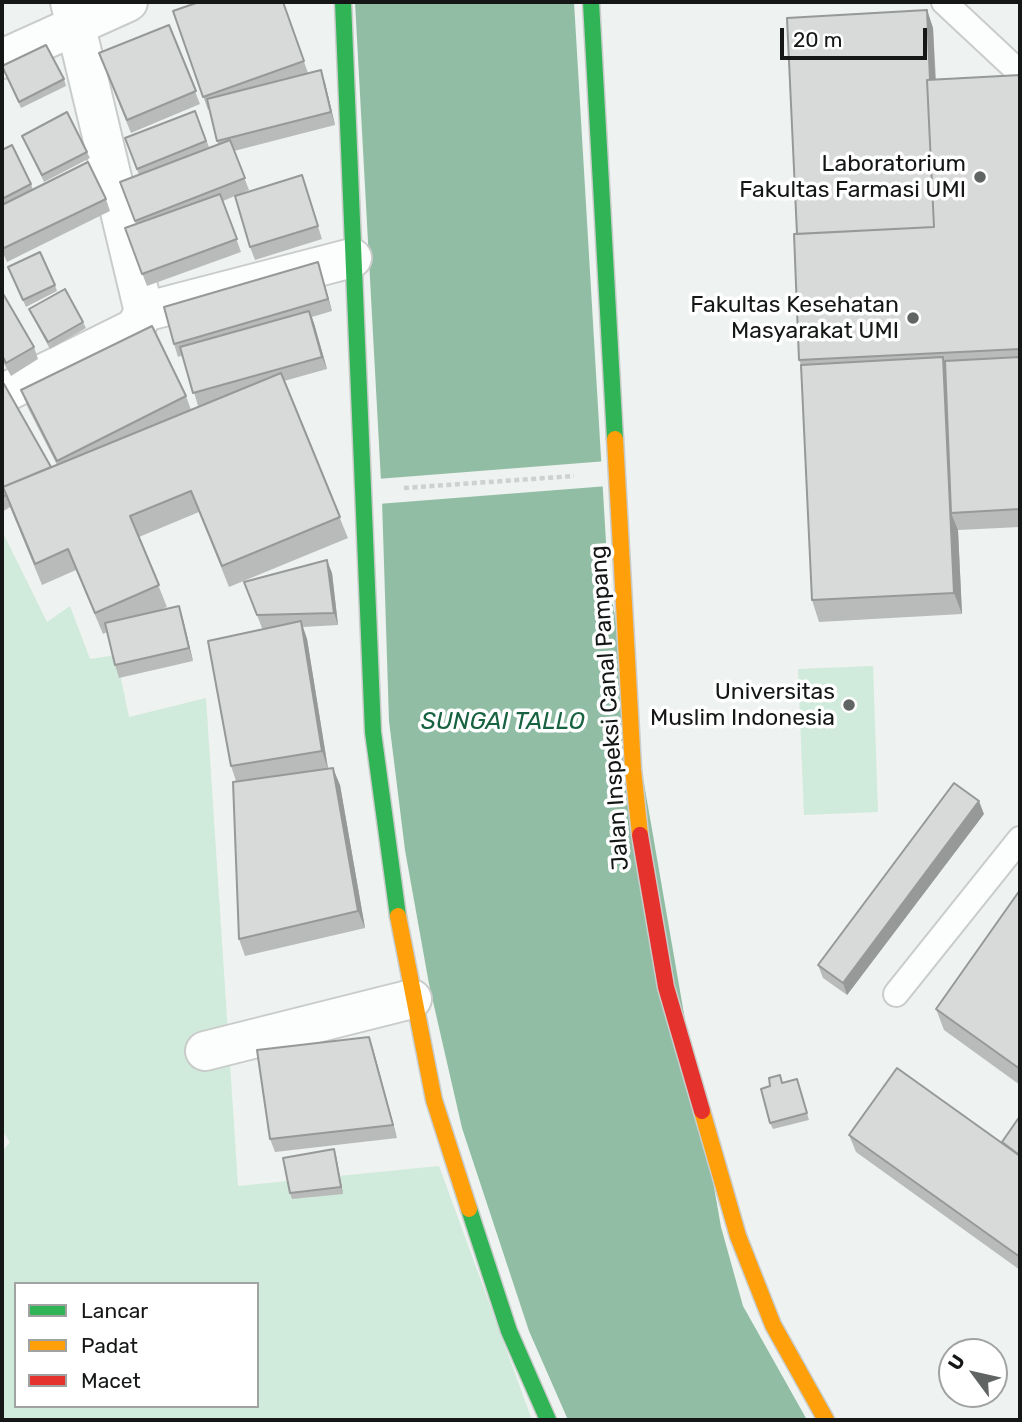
<!DOCTYPE html>
<style>
body{margin:0}
#map{position:relative;width:1022px;height:1422px;overflow:hidden;background:#eef2f0;font-family:Rubik,sans-serif}
canvas{display:block}
.frame{position:absolute;inset:0;border:4px solid #141716;pointer-events:none}
.legend{position:absolute;left:14px;top:1282px;width:245px;height:126px;box-sizing:border-box;background:#fff;border:2px solid #a1a2a2;margin:0;padding:9px 12px;list-style:none;font-size:21px;color:#141716}
.legend li{display:flex;align-items:center;gap:14px;height:35px}
.legend b{width:35px;border:2px solid #a1a2a2}
.north{position:absolute;left:938px;top:1338px;width:70px;height:70px;box-sizing:border-box;background:#fff;border:2px solid #a1a2a2;border-radius:50%;rotate:303deg;font-size:19px;font-weight:700;line-height:28px;text-align:center;color:#141716}
.north::after{content:'';display:block;margin:auto;width:24px;height:32px;background:#606462;clip-path:polygon(50% 0,100% 100%,50% 72%,0 100%)}
.scale{position:absolute;left:780px;top:28px;width:147px;height:32px;box-sizing:border-box;border:4px solid #141716;border-top:0;padding-left:9px;font-size:21px;line-height:24px;white-space:nowrap;color:#141716;-webkit-text-stroke:5px #fff;paint-order:stroke}
</style>
<div id="map">
<canvas width="1022" height="1422"></canvas>
<div class="frame"></div>
<ul class="legend">
<li><b style="height:9px;background:#30b455"></b>Lancar</li>
<li><b style="height:9px;background:#ff9f0a"></b>Padat</li>
<li><b style="height:9px;background:#e5322d"></b>Macet</li>
</ul>
<div class="north">U</div>
<div class="scale">20 m</div>
</div>
<script>
const context = document.querySelector('canvas').getContext('2d');
context.lineJoin = 'round';
function fillPath(path, color) { context.fillStyle = color; context.fill(path, 'evenodd'); }
const shape = rows => new Path2D(rows.map(r => 'M' + r).join(''));
function trace(path, color, width, dash) { context.strokeStyle = color; context.lineWidth = width; context.lineCap = dash ? 'butt' : 'round'; context.setLineDash(dash || []); context.stroke(path); }
function label(font, color, halo, rows, align = 'center') {
  context.font = font + ' Rubik,sans-serif'; context.lineWidth = 7; context.setLineDash([]); context.textBaseline = 'middle'; context.strokeStyle = halo; context.fillStyle = color; for (const [text, x, y, turn = 0] of rows) {
    context.save(); context.translate(x, y); context.rotate((+turn || 0) * Math.PI / 180); context.textAlign = isNaN(turn) ? turn : align; if (halo) context.strokeText(text, 0, 0); context.fillText(text, 0, 0); context.restore();
  }
}
const green = shape([
 [2,531,47,622,70,606,90,659,116,655,129,717,206,698,238,1186,439,1166,532,1420,2,1420,2,1152,10,1142,2,1130],
 [16,1284,257,1284,257,1406,16,1406],
 [873,666,878,812,804,815,798,669]
]);
const water = shape([
 [355,2,574,2,608,576,721,1227,743,1306,807,1420,568,1420,529,1331,462,1128,429,984,405,850,389,721,382,500]
]);
const pier = shape([
 [607,461,608,486,378,504,377,479]
]);
const path = shape([
 [404,488,574,476]
]);
const lane = shape([
 [944,2,1020,73],
 [896,994,1020,839]
]);
const street = shape([
 [2,59,128,2],
 [144,312,352,258],
 [2,394,135,328,144,312,70,2],
 [205,1051,412,999]
]);
const fast = shape([
 [343,2,373,732,398,916],
 [591,2,615,439],
 [469,1209,509,1331,548,1420]
]);
const slow = shape([
 [615,439,633,769,640,835],
 [398,916,434,1100,469,1209],
 [702,1111,738,1236,773,1325,826,1420]
]);
const jam = shape([
 [640,835,666,987,702,1111]
]);
const wall = shape([
 [283,2,308,73,325,83,335,125,234,151,249,190,223,201,241,252,147,286,125,228,136,224,120,182,139,175,125,138,195,111,209,147,218,144,210,109,208,110,173,11],
 [927,10,933,28,936,79,1020,75,1020,527,958,530,962,614,819,622,812,600,801,365,799,360,797,234],
 [169,25,200,104,131,133,104,66],
 [2,66,64,79,66,86,21,108],
 [22,136,87,152,90,158,44,182],
 [2,150,31,184,33,190,106,199,110,211,7,262,2,251],
 [306,188,322,239,255,260,250,247],
 [318,262,332,311,312,317,327,369,284,381,348,538,229,587,199,512,139,537,167,607,157,611,179,606,183,619,193,661,119,678,115,665,107,632,103,634,76,570,42,585,10,507,2,512,2,386,51,467,57,465,28,408,21,390,186,396,191,410,206,403,198,406,183,355,178,357,174,344],
 [8,267,55,285,57,291,26,307],
 [2,292,34,347,38,359,11,376,2,360],
 [29,309,83,322,86,328,50,349,32,316],
 [332,573,338,625,303,627,307,639,328,768,340,785,365,928,245,956,239,939,236,781,231,766,270,628,262,628,244,582],
 [984,814,847,995,823,978,818,965],
 [1020,890,1020,1085,944,1030,936,1009],
 [369,1037,373,1049,397,1138,275,1152,270,1139],
 [797,1079,809,1120,773,1129,770,1123,770,1086],
 [1020,1116,1020,1270,856,1152,849,1135,1002,1142],
 [334,1149,336,1156,343,1194,292,1199,290,1193]
]);
const shadedWall = shape([
 [927,10,933,28,943,253,937,236],
 [321,70,325,83,335,125,331,112],
 [318,262,322,275,332,311,328,299],
 [309,311,314,323,327,369,322,357],
 [943,357,951,378,951,513,958,530,962,614,954,593],
 [327,560,332,573,338,625,334,613],
 [179,606,183,619,193,661,189,648],
 [301,621,307,639,328,769,322,751],
 [333,768,340,785,365,928,358,911],
 [979,801,984,814,847,995,843,983],
 [369,1037,373,1049,397,1138,393,1125],
 [334,1149,336,1156,343,1194,341,1187]
]);
const building = shape([
 [199,2,283,2,304,61,203,97,173,11,199,2],
 [927,10,930,80,927,80,934,227,797,234,787,18,927,10],
 [169,25,196,91,127,120,99,53,169,25],
 [46,45,64,79,19,102,2,66,46,45],
 [321,70,331,112,217,141,207,99,321,70],
 [1020,75,1020,349,799,360,794,234,934,227,927,80,1020,75],
 [195,111,206,141,137,169,125,138,195,111],
 [67,112,87,152,42,175,22,136,67,112],
 [230,140,245,178,135,221,120,182,230,140],
 [12,145,31,184,2,199,2,150,12,145],
 [88,162,106,199,2,249,2,205,88,162],
 [302,175,318,226,250,247,235,196,302,175],
 [220,194,237,239,142,274,125,228,220,194],
 [40,252,55,285,23,300,8,267,40,252],
 [318,262,328,299,174,344,164,307,318,262],
 [65,289,83,322,48,342,29,309,65,289],
 [2,292,34,347,6,363,2,355,2,292],
 [309,311,322,357,193,393,180,347,309,311],
 [152,326,186,396,57,461,21,390,152,326],
 [943,357,954,593,812,600,801,365,943,357],
 [1020,357,1020,509,951,513,945,361,1020,357],
 [281,373,340,517,222,566,191,491,130,516,159,585,95,613,68,549,35,564,3,487,281,373],
 [4,384,51,467,3,487,6,495,2,497,2,386,4,384],
 [327,560,334,613,257,615,244,582,327,560],
 [179,606,189,648,115,665,105,623,179,606],
 [301,621,322,751,231,766,208,641,301,621],
 [333,768,358,911,239,939,233,782,333,768],
 [954,783,979,801,843,983,818,965,954,783],
 [1020,890,1020,1069,936,1009,1020,890],
 [369,1037,393,1125,270,1139,257,1050,369,1037],
 [897,1068,1020,1156,1020,1257,849,1135,897,1068],
 [780,1075,782,1083,797,1079,807,1113,770,1123,761,1089,770,1086,769,1078,780,1075],
 [1020,1116,1020,1151,1018,1154,1002,1142,1020,1116],
 [334,1149,341,1187,290,1193,283,1158,334,1149]
]);
const markers = [
 [980,177,7,"#606462"],
 [913,318,7,"#606462"],
 [849,705,7,"#606462"]
];
const poiNames = [
 ["Laboratorium",966,164],
 ["Fakultas Farmasi UMI",966,190],
 ["Fakultas Kesehatan",899,305],
 ["Masyarakat UMI",899,331],
 ["Universitas",835,692],
 ["Muslim Indonesia",835,718]
];
const streetNames = [
 ["Jalan Inspeksi Canal Pampang",610,708,-94]
];
const waterNames = [
 ["SUNGAI TALLO",503,722]
];
fillPath(green, '#d0eadb');
fillPath(water, '#90bda4');
fillPath(pier, '#eef2f0');
trace(lane, '#c9ccca', 28);
trace(street, '#c9ccca', 42);
trace(fast, '#c9ccca', 19);
trace(slow, '#c9ccca', 19);
trace(jam, '#c9ccca', 19);
trace(path, '#cfd0d0', 4.5, [5, 3.5]);
trace(lane, '#fcfdfd', 24);
trace(street, '#fcfdfd', 38);
trace(fast, '#30b455', 16);
trace(slow, '#ff9f0a', 16);
trace(jam, '#e5322d', 16);
fillPath(wall, '#b9bbba');
fillPath(shadedWall, '#969997');
fillPath(building, '#d7dad8');
trace(building, '#969997', 2);
for (const [x, y, r, color] of markers) { const dot = new Path2D(); dot.arc(x, y, r, 0, 2 * Math.PI); context.fillStyle = color; context.fill(dot); trace(dot, '#fff', 2.5); }
label('23px', '#141716', '#fff', poiNames, 'right');
label('23px', '#141716', '#fff', streetNames);
label('italic 24px', '#176240', '#fff', waterNames);
</script>
